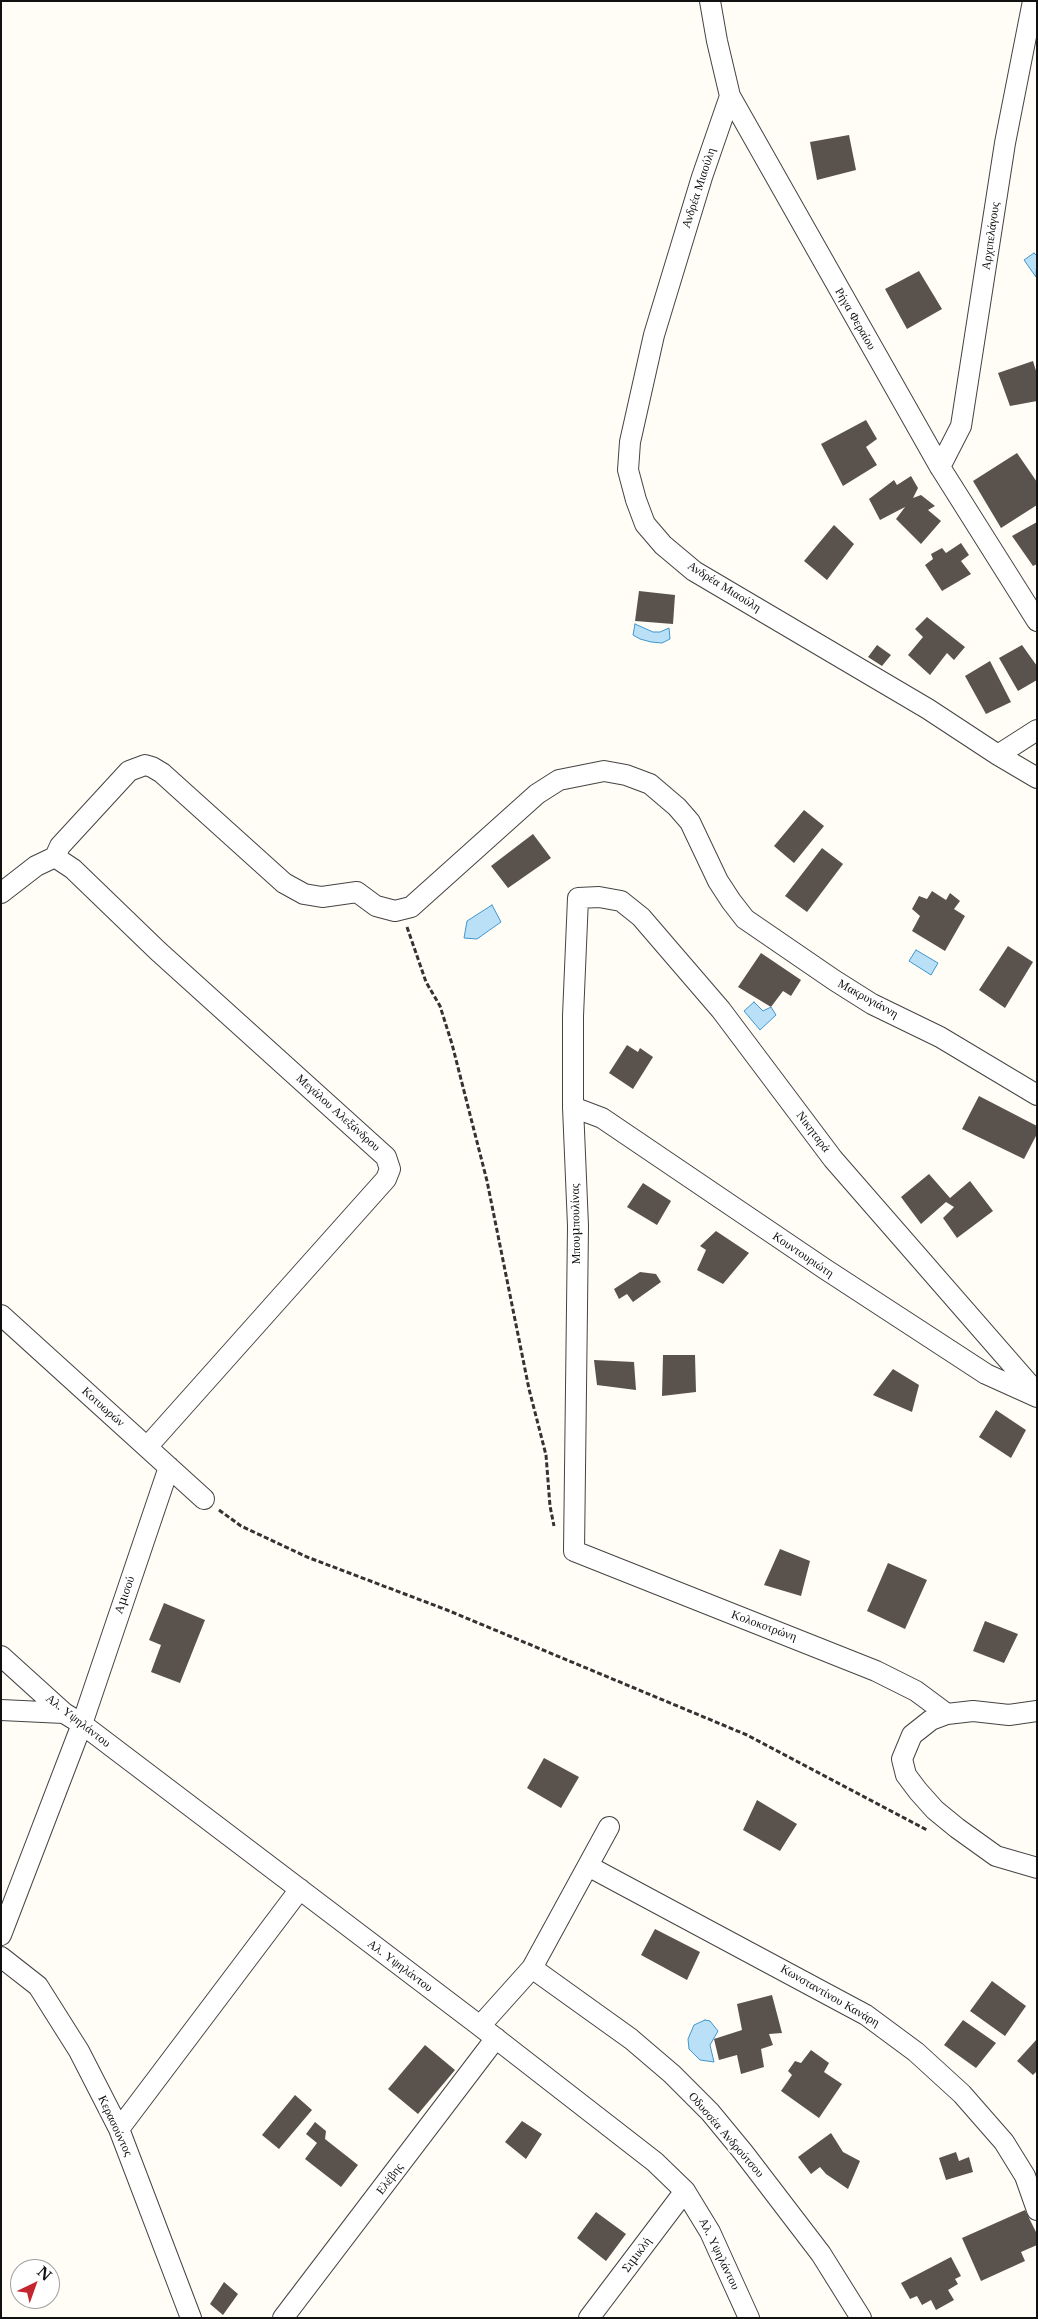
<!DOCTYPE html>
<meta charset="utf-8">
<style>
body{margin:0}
#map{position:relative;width:1038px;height:2319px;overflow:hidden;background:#fffdf5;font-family:"Libre Baskerville",serif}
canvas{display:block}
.frame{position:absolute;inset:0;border:2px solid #111;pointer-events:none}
.north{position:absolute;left:10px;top:2259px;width:50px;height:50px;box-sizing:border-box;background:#fff;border:1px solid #a0a0a0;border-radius:50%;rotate:42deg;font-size:14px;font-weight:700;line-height:20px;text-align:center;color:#111}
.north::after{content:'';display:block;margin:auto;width:18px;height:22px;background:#c4262e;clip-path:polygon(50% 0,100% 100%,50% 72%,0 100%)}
</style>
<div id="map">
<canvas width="1038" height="2319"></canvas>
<div class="frame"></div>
<div class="north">N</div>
</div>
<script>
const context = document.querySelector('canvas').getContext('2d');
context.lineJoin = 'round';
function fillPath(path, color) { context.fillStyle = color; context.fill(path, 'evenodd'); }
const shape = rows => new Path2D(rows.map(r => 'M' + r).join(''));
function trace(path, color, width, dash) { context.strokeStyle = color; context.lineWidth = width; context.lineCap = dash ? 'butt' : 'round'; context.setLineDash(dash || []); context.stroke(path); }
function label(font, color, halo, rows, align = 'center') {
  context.font = font + ' "Libre Baskerville",serif'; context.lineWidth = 5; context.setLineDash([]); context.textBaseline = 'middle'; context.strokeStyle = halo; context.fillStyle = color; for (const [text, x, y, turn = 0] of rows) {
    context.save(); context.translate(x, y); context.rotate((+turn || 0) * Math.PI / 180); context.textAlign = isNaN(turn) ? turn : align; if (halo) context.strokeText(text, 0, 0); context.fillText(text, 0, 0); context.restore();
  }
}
const water = shape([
 [1034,253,1037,256,1036,277,1024,260,1034,253],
 [635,624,653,632,660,632,669,628,670,639,662,643,651,642,640,639,633,635,635,624],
 [492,905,501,922,477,939,464,938,467,921,492,905],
 [916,950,938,963,931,975,909,961,916,950],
 [754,1002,763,1011,771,1007,776,1015,760,1030,744,1011,754,1002],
 [705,2020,710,2021,718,2031,710,2045,714,2062,700,2060,689,2049,688,2039,694,2025,705,2020]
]);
const building = shape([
 [849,135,856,170,817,180,810,142],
 [919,271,942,309,907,329,885,289],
 [1033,361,1037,374,1037,401,1010,406,998,373],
 [866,420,877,439,866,447,877,465,843,486,821,444],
 [1017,453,1037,482,1037,505,1001,528,973,481],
 [911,476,918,488,913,498,921,495,935,506,928,510,941,521,921,544,896,519,905,507,880,520,869,499,894,480,897,485],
 [1037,522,1037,564,1033,566,1012,536],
 [834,525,854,544,827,580,804,561],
 [961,543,969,555,961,561,971,574,942,591,925,565,933,559,931,554,942,548,946,553],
 [639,591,675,595,673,624,635,621],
 [927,617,965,647,954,660,947,653,930,675,908,655,923,637,915,629],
 [877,645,891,655,882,666,868,657],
 [1022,645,1037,666,1037,680,1018,691,999,658],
 [990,661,1011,702,986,714,965,676],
 [804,810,824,826,794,863,774,846],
 [533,834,551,858,508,888,491,866],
 [822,848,843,864,807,912,785,896],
 [932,891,946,900,950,893,960,901,954,909,965,916,945,951,912,931,920,916,912,909,919,896,927,899],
 [1008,946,1033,962,1005,1008,979,990],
 [761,953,801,980,791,996,783,991,771,1007,738,987],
 [627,1045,638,1052,640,1048,653,1057,633,1089,609,1073],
 [979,1096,1037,1126,1037,1134,1024,1159,962,1129],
 [929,1174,950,1198,970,1181,993,1211,957,1238,943,1218,954,1207,946,1202,921,1224,901,1197],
 [643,1183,671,1201,657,1225,627,1207],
 [716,1231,749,1253,723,1284,697,1270,706,1250,700,1246],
 [640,1272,656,1274,661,1282,633,1302,627,1294,619,1299,614,1289],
 [663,1355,695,1355,696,1392,662,1396],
 [594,1360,634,1362,636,1390,597,1385],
 [893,1369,919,1385,912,1412,873,1395],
 [996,1410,1026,1430,1011,1458,979,1437],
 [780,1549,810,1561,801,1596,764,1585],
 [888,1563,927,1580,905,1629,867,1611],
 [164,1603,205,1620,180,1683,151,1672,161,1645,149,1640],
 [985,1621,1018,1634,1004,1663,973,1651],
 [544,1758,579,1777,561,1808,527,1788],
 [757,1800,797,1824,780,1851,743,1830],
 [655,1929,700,1952,687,1980,641,1955],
 [992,1981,1026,2006,1005,2036,970,2011],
 [772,1995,782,2033,769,2034,773,2045,761,2049,764,2067,741,2074,737,2055,719,2060,714,2039,742,2030,737,2004],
 [963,2020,996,2043,976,2068,944,2045],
 [1037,2039,1037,2071,1033,2075,1017,2061],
 [425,2045,455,2070,418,2114,388,2089],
 [811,2050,829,2063,824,2072,842,2084,819,2118,781,2091,792,2075,788,2071,795,2061,801,2063],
 [295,2095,312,2110,279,2149,262,2135],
 [522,2121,542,2134,526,2159,505,2142],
 [315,2122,326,2131,325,2139,358,2165,341,2187,305,2159,317,2143,306,2134],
 [831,2133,843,2152,860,2161,848,2189,826,2174,820,2167,811,2174,798,2157],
 [956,2152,959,2161,969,2157,973,2172,946,2180,939,2158],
 [1025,2210,1037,2234,1037,2245,1021,2252,1025,2261,981,2281,962,2238],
 [596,2212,626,2234,606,2261,577,2238],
 [951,2257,961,2276,955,2279,958,2284,948,2290,954,2300,936,2310,931,2300,922,2305,917,2296,910,2299,901,2283],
 [224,2282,238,2294,223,2315,210,2304]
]);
const path = shape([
 [407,927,426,982,440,1006,452,1044,487,1181,529,1389,546,1455,550,1506,554,1526],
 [219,1510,241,1526,307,1557,447,1610,747,1735,927,1830]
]);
const minor = shape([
 [710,1,717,41,730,96,940,467,1037,621],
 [730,96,702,177,654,335,630,442,628,470,636,500,645,524,663,545,694,571,928,709,998,755,1037,778],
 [940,467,961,426,1005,143,1033,1],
 [998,755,1037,730],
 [55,857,60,846,129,771,145,765,152,767,162,773,284,883,304,894,322,897,357,892,376,906,395,911,411,907,537,794,559,780,604,771,626,775,650,784,677,807,690,822,718,881,731,901,745,919,834,980,872,1004,940,1037,1037,1095],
 [1,893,36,866,55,857,73,869,158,951,386,1157,390,1169,386,1179,147,1447],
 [573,1107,602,1118,825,1269,986,1374,1037,1397],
 [1,1315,204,1499],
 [1,1656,64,1713,82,1724,480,2026,655,2162,685,2191,710,2232,749,2318],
 [1,1710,64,1713],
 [1037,1711,1009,1715,973,1711,947,1714,931,1720,912,1735,902,1759,906,1775,918,1791,935,1810,957,1828,996,1856,1037,1868],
 [947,1714,916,1691,876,1671,574,1551,578,1226,573,1107,573,1016,578,898,599,897,621,901,641,917,721,1010,833,1159,1037,1393],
 [588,1866,866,2015,916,2052,962,2094,1004,2142,1025,2176,1037,2210],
 [1,1935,82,1724,169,1467],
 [1,1957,38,1986,79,2051,119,2129,191,2318],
 [532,1968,631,2039,672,2074,710,2112,743,2152,821,2254,861,2318],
 [480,2026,532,1968,609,1827],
 [119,2129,300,1889],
 [283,2318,496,2038],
 [589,2318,685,2191]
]);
const streetNames = [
 ["Ανδρέα Μιαούλη",699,188,-72],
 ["Αρχιπελάγους",991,236,-82],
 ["Ρήγα Φεραίου",855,319,60],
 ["Ανδρέα Μιαούλη",724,587,32],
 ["Μακρυγιάννη",868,999,29],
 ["Μεγάλου Αλεξάνδρου",338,1113,42],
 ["Νικηταρά",813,1132,53],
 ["Μπουμπουλίνας",576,1224,-91],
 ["Κουντουριώτη",803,1255,34],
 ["Κοτυωρών",103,1407,42],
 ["Αμισού",125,1595,-71],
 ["Κολοκοτρώνη",764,1626,20],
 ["Αλ. Υψηλάντου",78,1721,38],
 ["Αλ. Υψηλάντου",400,1966,37],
 ["Κωνσταντίνου Κανάρη",830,1996,30],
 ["Κερασούντος",115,2126,65],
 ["Οδυσσέα Ανδρούτσου",726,2135,49],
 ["Ελέβης",390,2179,-53],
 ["Αλ. Υψηλάντου",719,2254,64],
 ["Σιμικλή",637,2255,-53]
];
fillPath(water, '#b9e0f7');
trace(water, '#3f96cf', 1);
fillPath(building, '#5a524d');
trace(minor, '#444', 22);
trace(path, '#333', 3, [5, 2.5]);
trace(minor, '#fff', 20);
label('12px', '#111', '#fff', streetNames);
</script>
